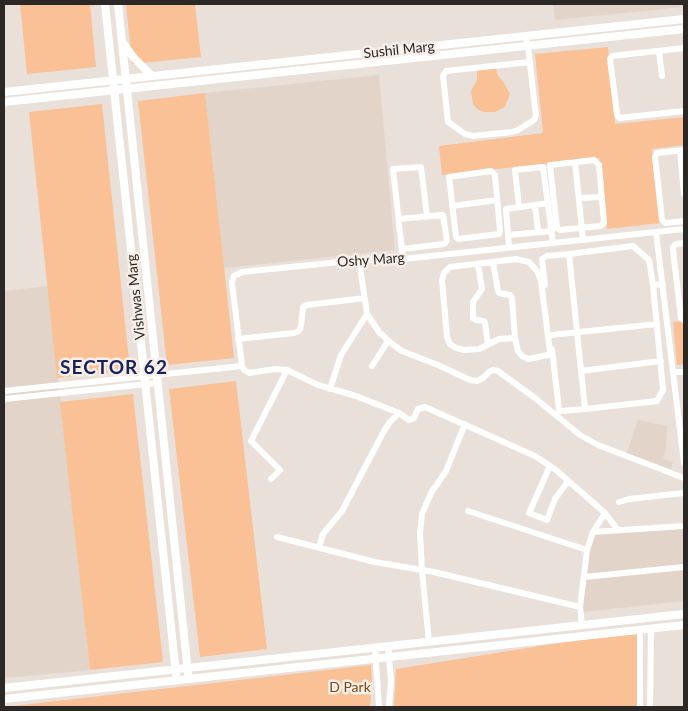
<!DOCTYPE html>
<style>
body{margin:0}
#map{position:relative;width:688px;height:711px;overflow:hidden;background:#e9e0da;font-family:Lato,sans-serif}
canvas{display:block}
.frame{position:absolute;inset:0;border:5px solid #2b2825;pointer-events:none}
</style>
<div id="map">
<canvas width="688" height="711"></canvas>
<div class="frame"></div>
</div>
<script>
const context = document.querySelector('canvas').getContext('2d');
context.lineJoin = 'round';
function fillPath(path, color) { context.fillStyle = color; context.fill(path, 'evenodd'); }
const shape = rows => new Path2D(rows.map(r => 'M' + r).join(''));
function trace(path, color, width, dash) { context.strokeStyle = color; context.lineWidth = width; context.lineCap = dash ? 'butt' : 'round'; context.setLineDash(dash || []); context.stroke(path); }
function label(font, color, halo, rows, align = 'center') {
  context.font = font + ' Lato,sans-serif'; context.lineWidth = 5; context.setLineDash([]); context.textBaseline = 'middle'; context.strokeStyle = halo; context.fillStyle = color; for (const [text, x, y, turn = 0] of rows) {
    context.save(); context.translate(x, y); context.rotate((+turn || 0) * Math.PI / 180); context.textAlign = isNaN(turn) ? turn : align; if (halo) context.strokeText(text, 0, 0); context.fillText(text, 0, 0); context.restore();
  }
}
const built = shape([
 [553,4,684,4,684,7,555,20],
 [379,75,395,250,224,268,205,93],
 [48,286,90,670,4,678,4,291],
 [638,420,667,426,666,449,663,459,673,462,671,469,626,455],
 [684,526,684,601,583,612,584,577,593,532]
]);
const green = shape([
 [20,4,90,4,96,67,27,74],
 [126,4,195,4,201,57,132,64],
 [608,47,615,124,684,117,684,145,652,149,660,223,607,229,599,158,442,175,439,146,543,133,535,54],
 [496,68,498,76,503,81,510,94,505,107,495,112,484,112,477,109,473,104,471,91,477,80,477,70],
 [205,93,234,358,167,365,138,101],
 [102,104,130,370,57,378,29,112],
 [684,321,684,364,677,365,673,322],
 [236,381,267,649,200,657,169,389],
 [133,394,163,662,90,670,60,402],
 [640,630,640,707,394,707,396,669],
 [371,665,372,685,370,707,4,707]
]);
const minor = shape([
 [525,36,528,46,535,108,536,115,534,120,518,130,512,132,473,136,465,134,448,122,443,76,446,71,530,62],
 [684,48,612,56,610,59,617,114,619,118,684,111],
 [659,52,662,76],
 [684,150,657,153,655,157,662,220,666,223,684,221],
 [680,151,684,194],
 [594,160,599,165,604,223,600,226,560,230,557,228,550,165,594,160],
 [575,162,583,240],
 [491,171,495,175,500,231,499,234,458,239,456,237,449,177,491,171],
 [579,198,602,197],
 [535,205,538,232],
 [452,206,497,200],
 [519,207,515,170,543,167,553,243],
 [399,219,443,215,447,241,444,244,402,249],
 [656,232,684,463],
 [508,235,552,231],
 [684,243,676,244,673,247,673,250,681,318,684,320],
 [509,247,506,209,549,203],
 [403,259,393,169,421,167,427,216],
 [516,259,529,262,537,271,541,281,550,352,548,355,528,359,522,356,518,351,515,338,499,339,479,349,464,350,456,348,450,344,447,337,442,280,444,273,450,267,516,259],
 [359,260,367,314],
 [493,262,498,291,499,293,510,295,512,298,515,338],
 [478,264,482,289,473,302,473,318,476,320,484,321,485,323,488,345],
 [545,285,542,259,547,256,569,254],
 [653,285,663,390,657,401,585,409,569,254,633,246,649,260,653,285,663,284],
 [551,335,657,324],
 [238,339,294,333,299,331,301,326,303,307,307,305,365,298],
 [552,349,559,410,561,411,585,409],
 [242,366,244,370,249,373,275,369,287,370,318,385,356,396,399,413,409,420,414,418,418,409,425,407,535,456,556,470,605,513,593,532,587,550,580,607],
 [372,366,388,341],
 [581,371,661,361],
 [673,372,684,372],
 [330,389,341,355,367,314,379,332,391,343,402,351,438,365,470,380,477,381,483,378,489,372,493,370,498,371,535,398,580,435,598,445,684,478],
 [4,391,242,366,232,282,234,276,242,272,359,260,403,259,684,229],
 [4,399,157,383],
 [550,466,529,513,547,520,555,499,568,481],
 [271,479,280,470,251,441,287,370],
 [619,502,629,499,684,493],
 [468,511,587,550],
 [605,513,618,530],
 [593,532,684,526],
 [277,537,375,562,434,572,580,607,582,625],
 [319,547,323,534,342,511,384,431,390,422,399,413],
 [584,577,684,567],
 [429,642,422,571,420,533,422,514,431,493,446,471,465,424],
 [388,646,391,681,389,707],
 [375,647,379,707],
 [640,707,640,630],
 [650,707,651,629]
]);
const tertiary = shape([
 [105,4,176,674],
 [118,4,188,673],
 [122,42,134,58,152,76],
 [4,92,684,19],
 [4,102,684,29],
 [4,688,684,614],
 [4,699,684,625]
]);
const streetNames = [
 ["Sushil Marg",399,50,-6],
 ["Oshy Marg",371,260,-4],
 ["Vishwas Marg",136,297,-96]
];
const parkNames = [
 ["D Park",350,687]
];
const districtNames = [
 ["SECTOR 62",114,368]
];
fillPath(built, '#e2d4c9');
fillPath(green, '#f9c195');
trace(minor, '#fff', 6);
trace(tertiary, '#fff', 8);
label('14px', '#2b2825', '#f6eee7', streetNames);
label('14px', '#7c4817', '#f6eee7', parkNames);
context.letterSpacing = '1px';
label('bold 19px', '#162259', '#f6eee7', districtNames);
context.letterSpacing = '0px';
</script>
